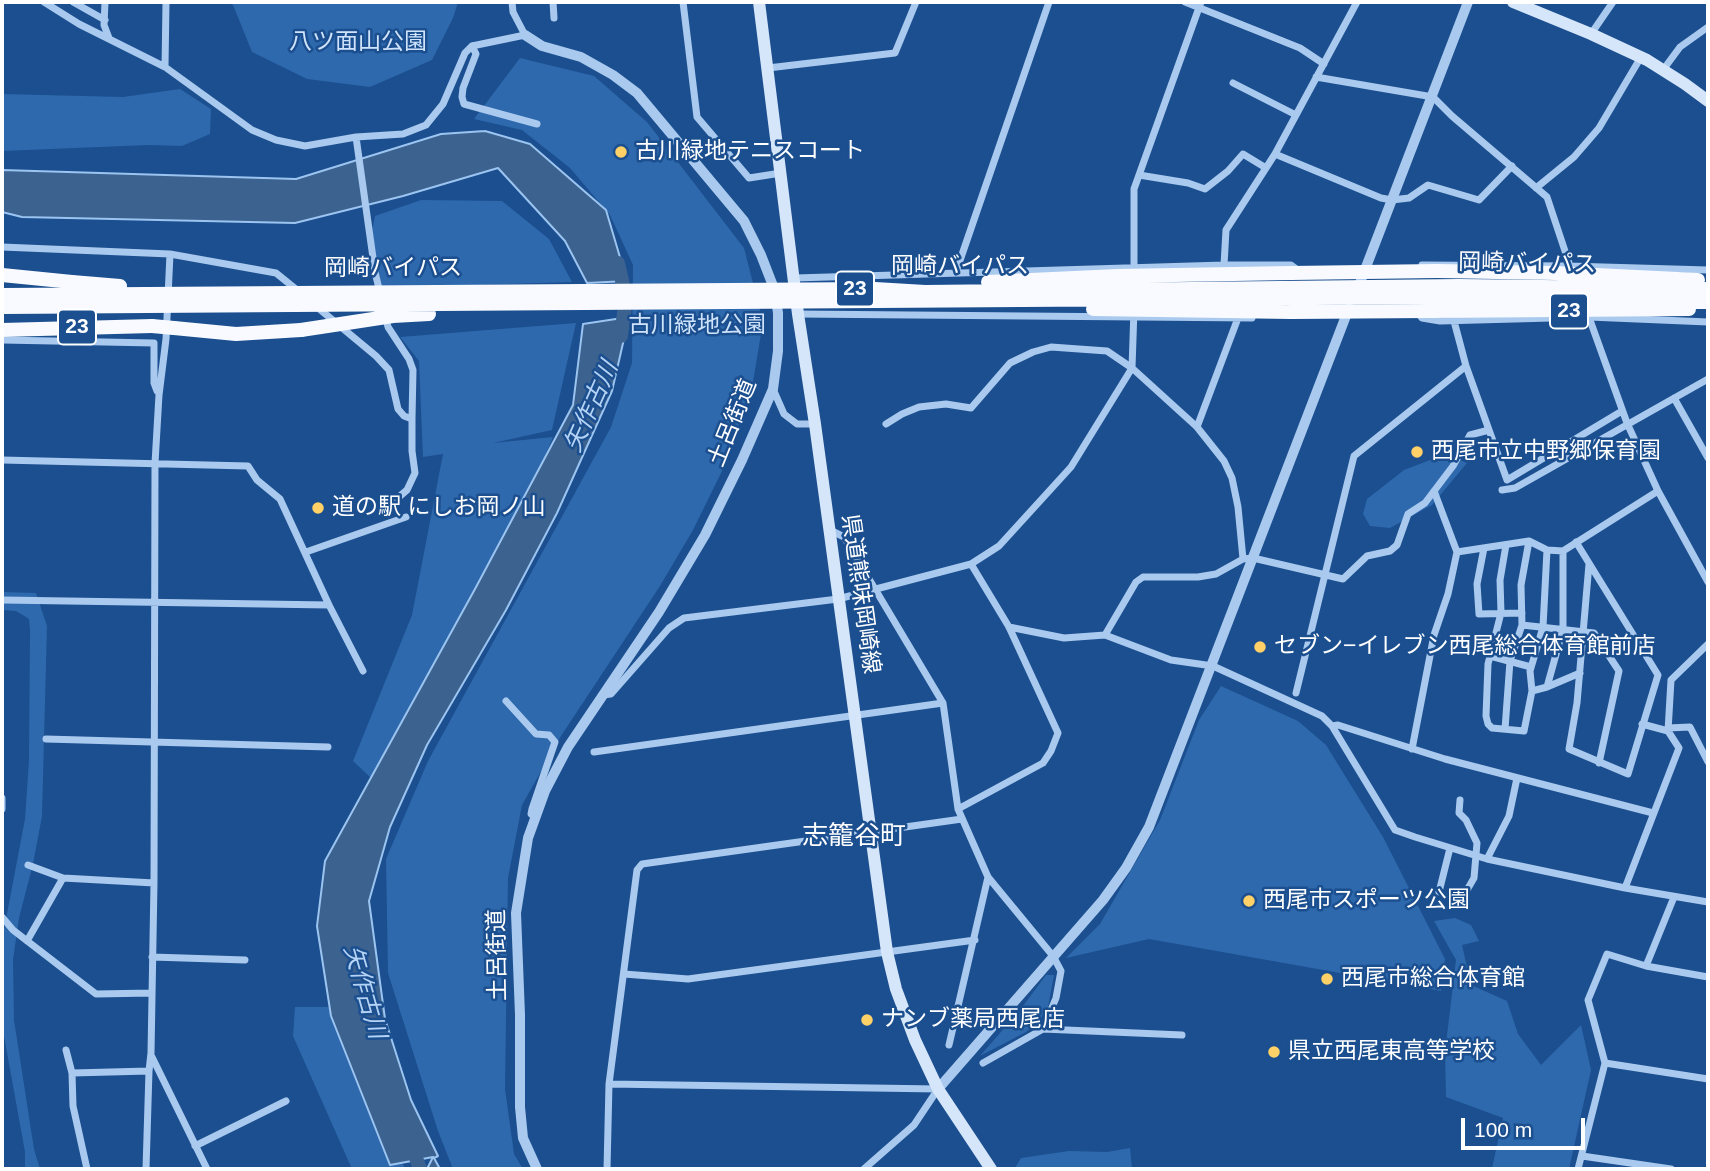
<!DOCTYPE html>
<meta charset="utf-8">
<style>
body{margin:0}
#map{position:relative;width:1710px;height:1171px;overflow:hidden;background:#1b4f8f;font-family:Arial,sans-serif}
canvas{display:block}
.frame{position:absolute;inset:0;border:4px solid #fff;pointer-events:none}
.scale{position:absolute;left:1461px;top:1118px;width:124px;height:32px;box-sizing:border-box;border:4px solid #fff;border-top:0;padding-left:9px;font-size:21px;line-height:24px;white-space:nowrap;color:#fff;-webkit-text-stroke:5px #1b4f8f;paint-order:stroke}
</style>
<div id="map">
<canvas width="1710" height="1171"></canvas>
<div class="frame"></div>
<div class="scale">100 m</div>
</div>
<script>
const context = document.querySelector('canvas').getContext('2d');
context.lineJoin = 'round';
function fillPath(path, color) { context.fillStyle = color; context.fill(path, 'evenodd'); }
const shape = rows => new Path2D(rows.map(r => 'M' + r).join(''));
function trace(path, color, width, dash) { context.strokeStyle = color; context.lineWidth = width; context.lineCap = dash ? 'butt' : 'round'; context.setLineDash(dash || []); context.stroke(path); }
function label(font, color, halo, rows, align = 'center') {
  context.font = font + ' Arial,"Noto Sans JP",sans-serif'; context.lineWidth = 5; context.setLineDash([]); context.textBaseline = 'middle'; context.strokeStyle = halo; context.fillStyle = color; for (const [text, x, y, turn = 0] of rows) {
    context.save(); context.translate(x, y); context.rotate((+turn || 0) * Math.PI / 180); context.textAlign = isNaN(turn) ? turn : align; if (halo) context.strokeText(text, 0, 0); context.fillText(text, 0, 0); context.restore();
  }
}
const green = shape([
 [228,2,458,2,453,18,432,60,370,87,307,79,252,52,233,5],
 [520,58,594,76,647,122,744,248,763,322,752,388,722,471,693,530,660,586,561,736,522,805,508,878,505,1089,514,1154,523,1169,453,1169,438,1131,388,973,386,859,428,761,611,427,632,363,633,265,610,215,570,168,522,130,474,119],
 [180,89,211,109,210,134,182,146,149,145,2,151,2,94,123,97],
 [421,200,502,201,549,239,572,282,381,288,372,231,375,216],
 [576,323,552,430,493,443,553,437,493,581,372,779,353,761,412,615,443,454,423,457,419,361,400,337],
 [1446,454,1467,463,1432,505,1390,528,1370,526,1363,514,1367,499,1404,470],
 [2,592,36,593,47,626,42,816,33,864,19,918,13,960,14,1020,34,1149,40,1169,25,1169,25,1152,2,1025,2,940,25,819,29,760,30,631,29,619,16,611,2,610],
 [1221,686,1298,721,1326,745,1383,837,1445,959,1441,991,1149,939,1066,958,1100,924,1160,820,1199,720],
 [1455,918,1471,925,1479,941,1462,945,1471,985,1507,1001,1518,1034,1541,1065,1581,1025,1591,1070,1569,1169,1473,1169,1473,1167,1492,1168,1503,1118,1446,1097,1445,1052,1456,960,1434,921],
 [1046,975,1054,975,1048,1007,1041,1018,1026,1032,980,1056,1020,1010],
 [295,1007,340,1007,405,1169,352,1169,293,1036],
 [1130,1148,1132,1169,1015,1168,1021,1158,1069,1151,1107,1152]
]);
const water = shape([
 [485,131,530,144,606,210,627,281,587,283,565,241,498,168,403,196,295,223,22,217,2,212,2,170,296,179,441,134,485,131],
 [629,317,612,391,557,513,506,610,427,745,390,827,369,901,385,1019,411,1100,438,1156,434,1158,440,1169,427,1169,433,1157,390,1165,331,1016,317,926,325,861,475,589,573,405,583,324,629,317]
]);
const river = shape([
 [618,263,626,298,621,336],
 [411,1144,420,1169]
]);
const minor = shape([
 [44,2,79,24,165,67,252,130,276,140,305,146,356,137,403,134,426,125,443,104,465,53,472,46,525,35,513,12,512,2],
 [73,2,105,20],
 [105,2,104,25,109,38],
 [553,2,554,18],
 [683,2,697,117,749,178,781,173],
 [1185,2,1300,48,1324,64],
 [1591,34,1613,2],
 [472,46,476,54,463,88,462,97,464,104,537,124],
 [165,67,166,2],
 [768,68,895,53,916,2],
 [1663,70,1680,47,1708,27],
 [1316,77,1433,97,1452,116,1547,197,1573,275],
 [1233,83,1296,115],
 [356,137,375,272,380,293],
 [1275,154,1381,198,1392,200,1409,198,1428,185,1479,200,1512,166],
 [1139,175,1188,183,1205,189,1228,171,1243,154,1266,168],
 [1536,188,1574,157,1599,128,1641,57],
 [2,247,170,254,276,273,297,290],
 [1224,265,1226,230,1275,154,1357,2],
 [1422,265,1569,266,1708,270],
 [956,272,1049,2],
 [1134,276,1134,189,1201,2],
 [795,278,1224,265,1291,265,1299,271],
 [317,307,376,356,389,370,398,409,404,416,412,419,412,451,415,473,407,490,400,496,393,498],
 [1586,309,1627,423,1658,491,1708,582],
 [1418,313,1422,318,1440,321,1589,317,1708,322],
 [798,314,1252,318],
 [385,315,388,327,409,359,413,370,412,419],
 [1454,321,1466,366,1507,480,1622,411],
 [2,340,154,343,154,383,157,391],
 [773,389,784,414,797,424,815,424],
 [1674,398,1708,458],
 [886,424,902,414,919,407,946,404,971,408,1010,363,1033,352,1051,347,1107,351,1132,368,1197,427,1224,461,1232,478,1238,507,1243,559],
 [1197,427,1238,318],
 [2,460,248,466,257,480,280,499,329,605,363,671],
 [1502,490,1515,488,1708,379],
 [1434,491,1457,552,1529,541,1547,550,1563,551,1658,491],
 [830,530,844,537,943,703,958,809,988,877,1053,956,1061,971,1056,998,1043,1029],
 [1529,541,1521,585,1522,625,1594,633,1619,671,1599,763],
 [1576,542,1658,675,1628,774,1569,749,1577,703,1589,564],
 [1506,545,1500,580,1501,613,1488,664,1486,716,1488,724,1492,728,1524,731,1532,691,1547,687],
 [1484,548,1477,584,1479,614,1522,613],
 [1563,551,1563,629,1547,687,1580,673],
 [306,552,406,517],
 [2,600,329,605],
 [1009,627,1064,638,1105,635,1171,660,1213,666,1322,716,1332,726,1395,830,1415,837,1487,859,1625,888,1708,902],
 [1105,635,1136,582,1143,577,1198,577,1216,574,1243,559,1253,558,1343,579,1367,556,1390,551,1397,545,1408,514,1425,503,1453,466,1470,435,1489,430],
 [1490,656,1531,667],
 [1532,691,1530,671,1543,627,1547,550],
 [1296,693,1354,456,1466,366],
 [602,695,611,694,669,628,684,618,838,599,971,564,999,546,1071,467,1132,368,1134,309],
 [506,701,536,734,549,735,555,742,532,809,531,814,536,818],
 [1642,724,1668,731],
 [1332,726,1338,725,1445,759,1653,813],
 [1668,728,1690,727,1708,762],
 [1505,729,1510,661,1522,625],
 [46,739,328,747],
 [1412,749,1434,635,1448,594,1457,552],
 [594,752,943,703],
 [2,798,2,809],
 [1460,800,1459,813,1466,820,1477,843,1474,878,1467,890],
 [958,809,1043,763,1051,751,1058,733,1009,627,971,564],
 [1487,859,1509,816,1517,778],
 [63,878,154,883],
 [1625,888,1679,748,1668,731,1671,680,1708,644],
 [1439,892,1450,848],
 [2,917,13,930,96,994,152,993],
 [27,941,63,878,28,865],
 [152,957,245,960],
 [1646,966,1674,897],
 [624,974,688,979,975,940],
 [949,1045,988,877],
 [66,1050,72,1073,73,1106,87,1169],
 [152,1057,207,1169],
 [983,1063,1043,1029,1182,1035],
 [1605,1063,1708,1079],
 [72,1073,149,1071],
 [609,1084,938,1089],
 [195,1146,286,1101],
 [1582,1156,1671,1169],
 [146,1169,149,1071,151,1053,154,883,155,463,159,395,166,339,170,254],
 [607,1169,609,1084,637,870,642,864,962,819],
 [864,1169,914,1125,938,1089],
 [1578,1169,1605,1063,1588,1000,1607,954,1646,966,1708,977]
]);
const tertiary = shape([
 [525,35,542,46,581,57,613,75,637,93,744,221,761,255,775,291,778,313,778,351,773,389,742,460,705,535,659,612,568,747,545,791,528,838,516,913,520,1015,520,1107,523,1138,537,1169],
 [1356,293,1468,2],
 [938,1089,1103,900,1126,868,1149,827,1349,308]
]);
const secondary = shape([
 [759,2,798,314,815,424,887,952,896,989,915,1040,938,1089,991,1169],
 [1513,2,1591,34,1647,60,1685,84,1708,101]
]);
const trunk = shape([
 [1291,273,1437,271],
 [2,275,72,282],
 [1291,312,1429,311],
 [174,328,236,334,301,330],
 [2,330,152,326]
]);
const trunkBridge = shape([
 [1437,271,1555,273,1698,280],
 [72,282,120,286],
 [988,282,1117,276,1291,273],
 [2,295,875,289,925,292,1459,286,1708,289],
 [2,307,1458,297,1708,302],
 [1093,309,1291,312],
 [1429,311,1689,309],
 [152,326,174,328],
 [301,330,393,316,429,314]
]);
const markers = [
 [621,152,7,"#ffd166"],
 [1417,452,7,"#ffd166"],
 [318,508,7,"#ffd166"],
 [1260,647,7,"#ffd166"],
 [1249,901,7,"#ffd166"],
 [1327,979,7,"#ffd166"],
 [867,1020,7,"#ffd166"],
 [1274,1052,7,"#ffd166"]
];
const shields = [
 [855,289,38],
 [1569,311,38],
 [77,327,38]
];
const shieldNames = [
 ["23",855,289],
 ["23",1569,311],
 ["23",77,327]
];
const parkNames = [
 ["八ツ面山公園",358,43],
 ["古川緑地公園",697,326]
];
const poiNames = [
 ["古川緑地テニスコート",635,152],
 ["西尾市立中野郷保育園",1431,452],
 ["道の駅 にしお岡ノ山",332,508],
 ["セブン−イレブン西尾総合体育館前店",1274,647],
 ["西尾市スポーツ公園",1263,901],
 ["西尾市総合体育館",1341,979],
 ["ナンブ薬局西尾店",881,1020],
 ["県立西尾東高等学校",1288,1052]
];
const streetNames = [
 ["岡崎バイパス",1527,264,1],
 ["岡崎バイパス",960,267],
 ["岡崎バイパス",393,269],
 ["土呂街道",733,423,-68],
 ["県道熊味岡崎線",860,594,82],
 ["土呂街道",498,955,-91]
];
const waterNames = [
 ["矢作古川",592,407,-66],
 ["矢作古川",364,992,74]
];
const quarterNames = [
 ["志籠谷町",854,837]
];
fillPath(green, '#2e69ad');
fillPath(water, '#3c6290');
trace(water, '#9cc4f0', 2);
trace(river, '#3c6290', 14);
trace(minor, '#a9c9ee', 7);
trace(tertiary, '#a9c9ee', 10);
trace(secondary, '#d6e6fa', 12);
trace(trunk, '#f8faff', 14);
trace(trunkBridge, '#f8faff', 14);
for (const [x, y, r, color] of markers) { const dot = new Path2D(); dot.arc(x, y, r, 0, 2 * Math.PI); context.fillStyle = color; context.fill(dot); trace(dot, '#1b4f8f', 2.5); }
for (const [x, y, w] of shields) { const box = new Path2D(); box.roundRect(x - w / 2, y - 17.5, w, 35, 5); context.fillStyle = '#1b4f8f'; context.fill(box); trace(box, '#fff', 2); }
label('bold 21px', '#fff', null, shieldNames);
label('23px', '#cfe3fa', '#1b4f8f', parkNames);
label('23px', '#fff', '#1b4f8f', poiNames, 'left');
label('23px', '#fff', '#1b4f8f', streetNames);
label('italic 24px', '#b5d3f5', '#1b4f8f', waterNames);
label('26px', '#fff', '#1b4f8f', quarterNames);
</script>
